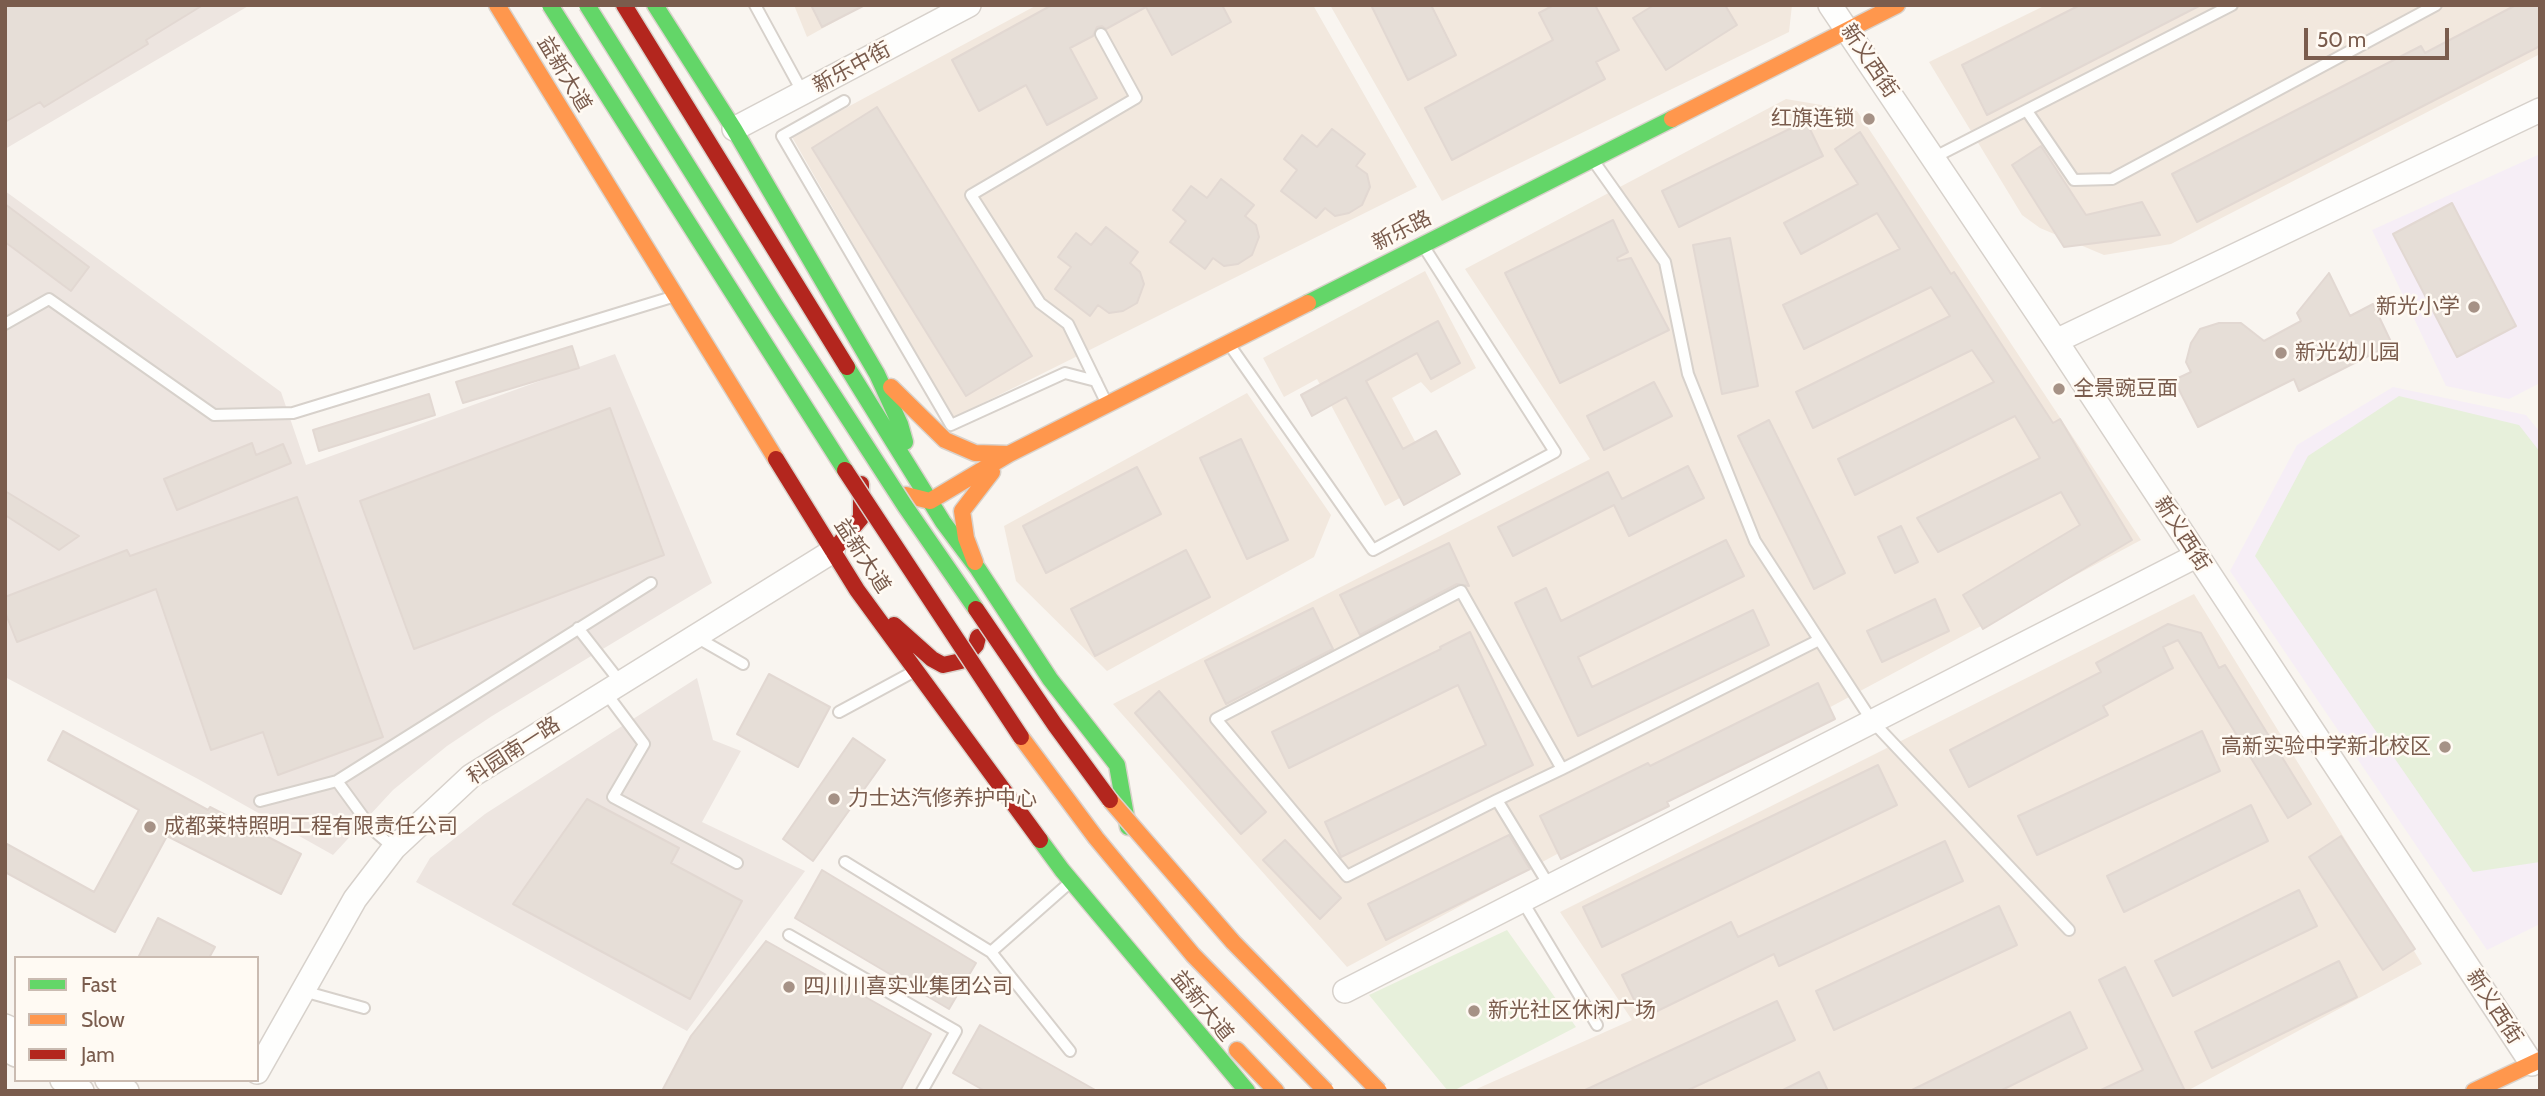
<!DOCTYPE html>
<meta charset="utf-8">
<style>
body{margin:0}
#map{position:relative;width:2545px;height:1096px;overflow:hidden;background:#f9f5f0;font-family:Cabin,sans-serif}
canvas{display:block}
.frame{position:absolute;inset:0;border:7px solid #7a5c4d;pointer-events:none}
.legend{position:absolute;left:14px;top:956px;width:245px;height:126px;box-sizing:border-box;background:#fffaf3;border:2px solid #cabbb1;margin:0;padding:9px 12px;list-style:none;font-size:21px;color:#7a5c4d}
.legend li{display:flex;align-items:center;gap:14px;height:35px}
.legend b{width:35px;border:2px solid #cabbb1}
.scale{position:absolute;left:2304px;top:28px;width:145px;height:32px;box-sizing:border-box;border:4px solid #7a5c4d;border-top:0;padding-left:9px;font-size:21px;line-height:24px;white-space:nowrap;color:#7a5c4d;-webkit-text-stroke:5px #fffaf3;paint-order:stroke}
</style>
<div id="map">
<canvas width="2545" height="1096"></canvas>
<div class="frame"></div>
<ul class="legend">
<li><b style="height:9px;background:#63d668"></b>Fast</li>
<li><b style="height:9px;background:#ff974d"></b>Slow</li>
<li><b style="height:9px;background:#b3261e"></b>Jam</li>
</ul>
<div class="scale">50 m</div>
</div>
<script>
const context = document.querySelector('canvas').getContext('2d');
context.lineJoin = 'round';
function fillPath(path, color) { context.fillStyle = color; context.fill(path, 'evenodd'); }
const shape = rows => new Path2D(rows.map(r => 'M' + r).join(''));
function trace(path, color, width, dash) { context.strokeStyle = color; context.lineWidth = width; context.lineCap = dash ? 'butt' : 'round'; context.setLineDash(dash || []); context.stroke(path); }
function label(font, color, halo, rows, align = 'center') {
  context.font = font + ' Cabin,"Noto Sans SC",sans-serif'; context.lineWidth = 5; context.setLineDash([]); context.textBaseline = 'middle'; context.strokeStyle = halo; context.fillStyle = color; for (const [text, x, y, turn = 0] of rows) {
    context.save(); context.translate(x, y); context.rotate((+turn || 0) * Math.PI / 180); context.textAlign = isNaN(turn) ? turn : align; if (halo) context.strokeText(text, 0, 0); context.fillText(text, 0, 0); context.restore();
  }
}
const residential = shape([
 [794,5,865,5,807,37],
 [1037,5,1313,5,1417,187,953,418,792,137],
 [1330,5,1792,5,1789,32,1442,201],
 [2046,5,2540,5,2540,54,2171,244,2104,255,2040,228,2022,215,1929,62],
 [1786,99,1857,111,2141,540,1347,967,1113,704,1590,459,1465,269],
 [1425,271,1476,368,1431,393,1421,382,1392,398,1435,479,1385,506,1317,379,1284,397,1263,358],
 [1247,393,1331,515,1314,557,1107,671,1016,581,1004,526],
 [2194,594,2422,964,2187,1091,1472,1091,1632,1020,1560,912]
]);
const industrial = shape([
 [5,5,250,5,5,149],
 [5,191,281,392,306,465,615,354,712,583,492,716,447,746,393,790,333,855,198,779,5,677],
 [697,678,713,740,741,751,702,822,805,871,687,1031,416,882,430,858,485,814]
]);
const education = shape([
 [2540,154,2540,383,2509,399,2446,386,2372,230],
 [2393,387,2526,415,2540,432,2540,924,2487,950,2230,571,2297,445]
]);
const green = shape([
 [2399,396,2519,425,2540,452,2540,862,2473,872,2255,556,2308,456],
 [1507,930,1576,1027,1453,1091,1448,1091,1369,995]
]);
const building = shape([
 [5,5,203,5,146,40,148,44,44,107,40,102,5,122,5,5],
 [811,5,865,5,822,27,811,5],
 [1052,5,1222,5,1231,22,1172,55,1146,7,1106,29,1102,26,1097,27,1093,36,1070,48,1097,98,1047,125,1026,85,979,111,952,60,1052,5],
 [1371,5,1431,5,1456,55,1408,80,1371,5],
 [1554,5,1595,5,1619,50,1596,62,1605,79,1452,160,1425,108,1553,40,1539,13,1554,5],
 [1654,5,1725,5,1737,25,1666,70,1633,18,1654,5],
 [2080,5,2201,5,1987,115,1962,65,2080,5],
 [2516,5,2540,5,2540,46,2197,222,2172,174,2421,46,2425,53,2516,5],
 [877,107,1032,356,966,396,812,148,877,107],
 [1806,121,1823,156,1679,227,1662,191,1806,121],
 [1332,129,1365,154,1356,166,1367,174,1370,187,1362,205,1349,213,1335,216,1325,208,1316,218,1281,191,1297,170,1284,159,1302,135,1317,147,1332,129],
 [1860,132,1951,274,1954,272,2053,423,2060,419,2132,540,1983,629,1963,595,2080,525,2061,492,1938,552,1917,518,2040,458,2015,416,1855,495,1838,459,1994,382,1972,350,1813,428,1796,392,1950,316,1931,287,1804,349,1783,305,1900,249,1877,213,1801,254,1784,223,1858,184,1835,149,1860,132],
 [2041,146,2086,215,2142,202,2160,235,2064,247,2012,165,2041,146],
 [1221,179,1254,205,1245,216,1256,225,1259,237,1252,255,1238,264,1224,266,1213,258,1205,269,1170,242,1186,221,1173,210,1191,186,1207,198,1221,179],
 [2452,203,2516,326,2457,357,2393,234,2452,203],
 [5,204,89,267,71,291,5,242,5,204],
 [1613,220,1628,252,1617,258,1618,261,1631,258,1669,330,1560,383,1505,273,1613,220],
 [1106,227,1138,252,1130,263,1140,272,1144,284,1137,303,1123,311,1109,313,1098,305,1090,316,1055,289,1071,267,1058,257,1076,233,1091,245,1106,227],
 [1730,238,1758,386,1722,394,1693,245,1730,238],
 [2329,273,2350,316,2373,304,2392,344,2299,391,2294,379,2198,427,2174,380,2191,372,2186,362,2191,343,2200,329,2219,323,2241,323,2264,341,2301,321,2297,313,2329,273],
 [1438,321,1460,363,1431,379,1417,353,1366,381,1403,449,1436,431,1460,474,1404,505,1346,397,1312,416,1301,395,1438,321],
 [572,346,579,368,463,403,456,382,572,346],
 [1654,382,1672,416,1604,450,1587,416,1654,382],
 [429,394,435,415,319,451,313,430,429,394],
 [610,408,664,555,414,649,360,501,610,408],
 [1769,420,1845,573,1814,589,1738,436,1769,420],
 [1241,439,1288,540,1247,559,1200,458,1241,439],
 [252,443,256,455,283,444,291,463,177,510,164,479,252,443],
 [1688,466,1704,498,1629,536,1614,505,1513,556,1498,527,1608,472,1622,499,1688,466],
 [1137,467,1161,514,1046,573,1023,526,1137,467],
 [5,491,79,536,59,550,5,515,5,491],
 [297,497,383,737,278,775,263,732,211,750,156,589,17,642,5,612,5,597,127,550,130,556,297,497],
 [1901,526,1918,562,1895,573,1878,537,1901,526],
 [1726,540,1744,576,1578,657,1592,687,1753,610,1769,645,1578,736,1515,603,1546,588,1561,621,1726,540],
 [1449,543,1469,586,1457,584,1360,635,1340,595,1449,543],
 [1186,550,1210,597,1095,656,1071,609,1186,550],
 [1935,599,1949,631,1882,662,1867,631,1935,599],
 [1313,608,1333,649,1226,704,1205,661,1313,608],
 [2168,624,2201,633,2219,668,2225,665,2311,804,2288,818,2178,640,2163,647,2173,668,2103,706,2108,715,1969,787,1950,750,2101,672,2096,663,2168,624],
 [1470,632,1533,765,1341,857,1325,822,1486,745,1458,685,1289,768,1272,732,1441,649,1440,647,1470,632],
 [769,674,830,707,798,767,737,734,769,674],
 [1818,683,1835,719,1667,802,1669,806,1561,859,1540,816,1648,763,1650,766,1818,683],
 [1159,691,1266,812,1241,834,1135,713,1159,691],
 [63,731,208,810,210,807,301,854,281,894,167,836,115,932,5,872,5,843,94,892,139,810,48,760,63,731],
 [2202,731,2220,771,2037,855,2018,816,2202,731],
 [853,738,885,760,813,861,783,839,853,738],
 [1878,765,1897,805,1602,947,1583,907,1878,765],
 [587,799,679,848,671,863,742,901,690,999,513,904,587,799],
 [2251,805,2268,841,2124,912,2107,876,2251,805],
 [1509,835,1530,869,1386,940,1368,904,1509,835],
 [2341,836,2415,949,2383,970,2309,857,2341,836],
 [1285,840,1341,898,1320,919,1263,860,1285,840],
 [1945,841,1963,881,1779,966,1774,954,1643,1018,1622,975,1731,922,1738,937,1945,841],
 [822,870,976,963,949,1009,795,918,822,870],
 [2299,890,2317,926,2173,996,2155,961,2299,890],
 [1999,906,2017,945,1834,1030,1816,991,1999,906],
 [158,918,215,947,209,958,138,958,158,918],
 [766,941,931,1034,900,1091,662,1091,691,1036,766,941],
 [2339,961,2357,997,2212,1068,2195,1032,2339,961],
 [2125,967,2185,1091,2099,1091,2143,1070,2099,980,2125,967],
 [1777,1001,1795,1040,1686,1091,1583,1091,1777,1001],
 [2070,1012,2087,1048,2000,1091,1910,1091,2070,1012],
 [980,1025,1097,1091,985,1091,953,1073,980,1025],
 [1819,1072,1828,1091,1781,1091,1819,1072]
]);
const lane = shape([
 [755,5,803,93],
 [1101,34,1136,98,971,195,1040,303,1068,324,1106,402],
 [844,101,782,136,951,425,1065,373,1096,381],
 [2027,111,2074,180,2112,179,2436,5],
 [1933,158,2232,5],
 [1595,163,1665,262,1688,374,1755,541,1872,721,2069,930],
 [5,324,49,299,214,415,293,413,672,297],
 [1231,347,1373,550,1555,452,1424,247],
 [578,628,621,683],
 [696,637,743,664],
 [606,693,644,744,613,797,737,863],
 [839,712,913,672],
 [1562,769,1461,591,1216,719,1347,876,1497,800,1562,769,1819,640],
 [337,781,651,583],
 [1497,800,1550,887],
 [260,801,337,781,372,829,394,848],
 [845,862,991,952,1067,885],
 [1523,902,1597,1025],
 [789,935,956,1031,922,1091],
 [991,952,1070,1051],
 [303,991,364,1008]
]);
const street = shape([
 [1830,5,2056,341,2532,1064],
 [734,129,969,5],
 [2056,341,2540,110],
 [1345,991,2196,556],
 [5,1026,16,1031],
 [5,1049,16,1055],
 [257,1072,355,899,394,848,471,776,833,551],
 [62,1080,82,1091],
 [107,1080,127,1091]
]);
const fast = shape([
 [655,5,734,129,877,374,900,424,905,442],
 [1308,303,1672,119],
 [847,367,943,522,978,569,1050,679,1117,765,1128,827],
 [1040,840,1062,870,1247,1091]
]);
const slow = shape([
 [497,5,776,459],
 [1672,119,1897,5],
 [891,387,945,440,975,453,1009,454],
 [906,495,930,501,1009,454,1308,303],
 [975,562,966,538,962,511,992,472],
 [1237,1050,1276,1091],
 [2474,1091,2540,1060]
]);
const jam = shape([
 [624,5,847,367],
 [776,459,857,590,1040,840],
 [833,551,861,518,861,484],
 [894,625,932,659,943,665,961,661,976,645,978,637]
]);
const fastBridge = shape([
 [550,5,845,470],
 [587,5,775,305,905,506,976,609]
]);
const slowBridge = shape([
 [1021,737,1096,838,1193,955,1326,1091],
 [1110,800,1233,942,1379,1091]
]);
const jamBridge = shape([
 [845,470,1021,737],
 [976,609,1055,725,1110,800]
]);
const markers = [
 [1869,119,7,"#a69286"],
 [2474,307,7,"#a69286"],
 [2281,353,7,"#a69286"],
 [2059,389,7,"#a69286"],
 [2445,747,7,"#a69286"],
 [834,799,7,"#a69286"],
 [150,827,7,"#a69286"],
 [789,987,7,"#a69286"],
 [1474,1011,7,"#a69286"]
];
const streetNames = [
 ["新义西街",1869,61,56],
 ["新乐中街",852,68,-28],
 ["益新大道",564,74,59],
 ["新乐路",1402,231,-27],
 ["新义西街",2182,534,57],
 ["益新大道",862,556,57],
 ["科园南一路",514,751,-33],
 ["益新大道",1202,1006,51],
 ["新义西街",2494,1007,57]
];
const poiNames = [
 ["红旗连锁",1855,119,"right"],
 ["新光小学",2460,307,"right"],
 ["新光幼儿园",2295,353],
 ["全景豌豆面",2073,389],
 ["高新实验中学新北校区",2431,747,"right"],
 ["力士达汽修养护中心",848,799],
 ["成都莱特照明工程有限责任公司",164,827],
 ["四川川喜实业集团公司",803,987],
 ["新光社区休闲广场",1488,1011]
];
fillPath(residential, '#f2e8de');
fillPath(industrial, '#ede5e0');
fillPath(education, '#f6eef6');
fillPath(green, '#e7f0db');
fillPath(building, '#e6ded7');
trace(building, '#e2d8d2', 2);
trace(lane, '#d7d1cb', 14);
trace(street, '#d7d1cb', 26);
trace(fast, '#d9d2cb', 19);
trace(slow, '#d9d2cb', 19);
trace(jam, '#d9d2cb', 19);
trace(lane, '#fefefd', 10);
trace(street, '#fefefd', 23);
trace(fast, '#63d668', 16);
trace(slow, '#ff974d', 16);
trace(jam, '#b3261e', 16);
trace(fastBridge, '#dad1cc', 19, []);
trace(slowBridge, '#dad1cc', 19, []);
trace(jamBridge, '#dad1cc', 19, []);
trace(fastBridge, '#63d668', 16);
trace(slowBridge, '#ff974d', 16);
trace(jamBridge, '#b3261e', 16);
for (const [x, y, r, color] of markers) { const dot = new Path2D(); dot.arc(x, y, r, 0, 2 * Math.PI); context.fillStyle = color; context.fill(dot); trace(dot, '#fffaf3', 2.5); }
label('21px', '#7a5c4d', '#fffaf3', streetNames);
label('21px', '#7a5c4d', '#fffaf3', poiNames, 'left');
</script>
